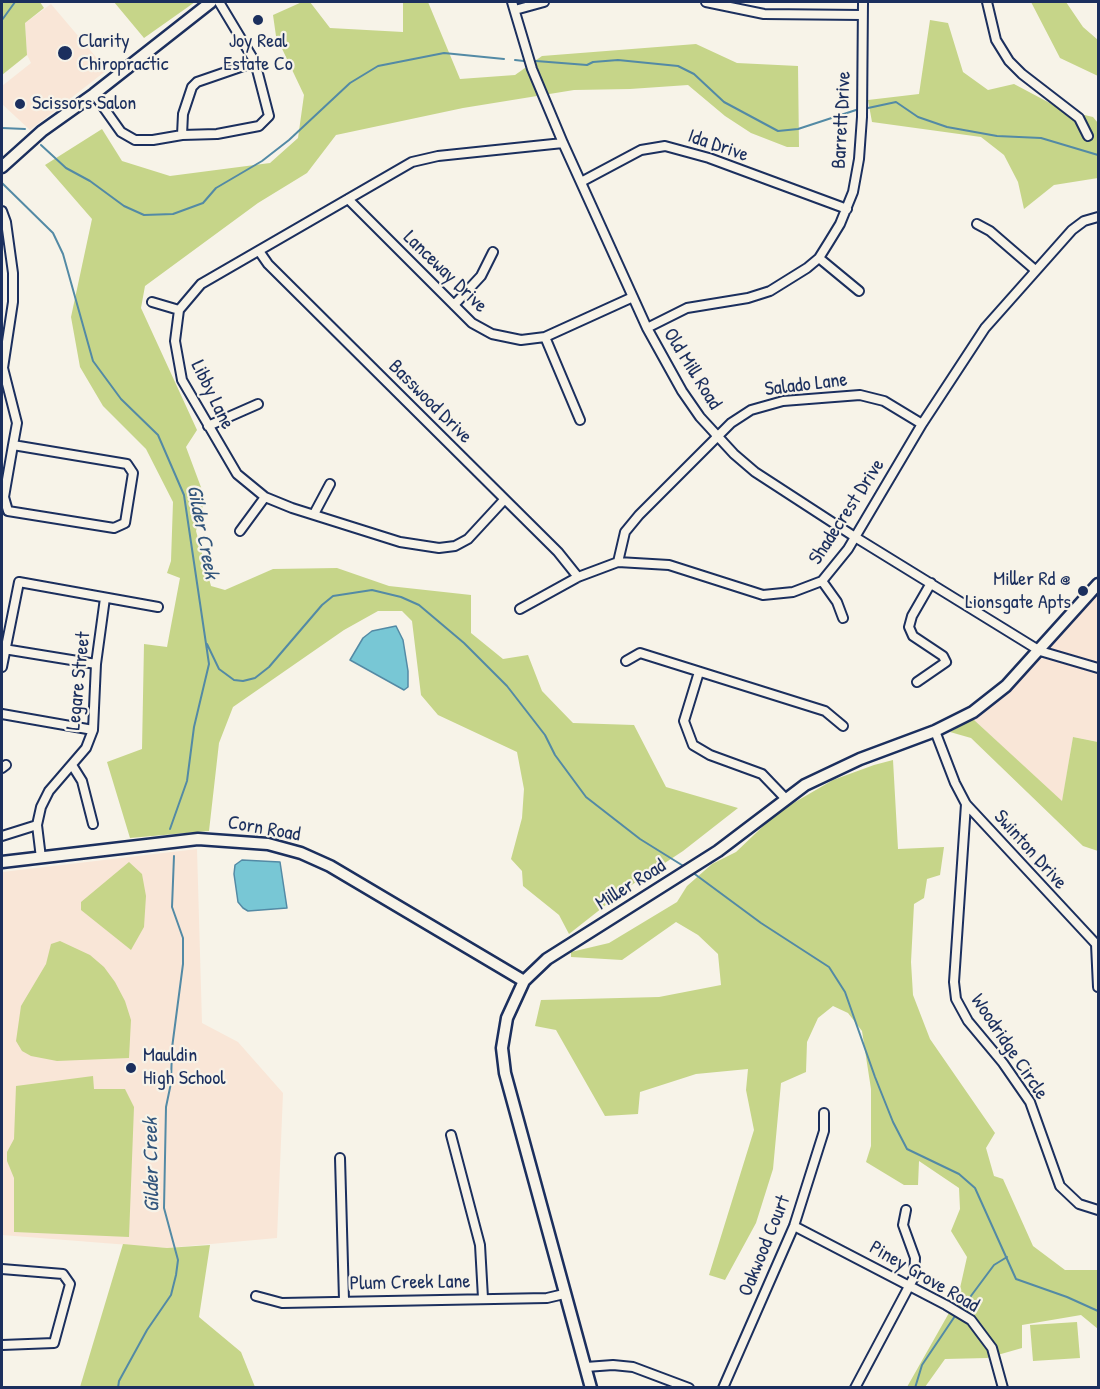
<!DOCTYPE html>
<style>
body{margin:0}
#map{position:relative;width:1100px;height:1389px;overflow:hidden;background:#f7f3e8;font-family:"Patrick Hand",sans-serif}
canvas{display:block}
.frame{position:absolute;inset:0;border:3px solid #1b2f5e;pointer-events:none}
</style>
<div id="map">
<canvas width="1100" height="1389"></canvas>
<div class="frame"></div>
</div>
<script>
const context = document.querySelector('canvas').getContext('2d');
context.lineJoin = 'round';
function fillPath(path, color) { context.fillStyle = color; context.fill(path, 'evenodd'); }
const shape = rows => new Path2D(rows.map(r => 'M' + r).join(''));
function trace(path, color, width, dash) { context.strokeStyle = color; context.lineWidth = width; context.lineCap = dash ? 'butt' : 'round'; context.setLineDash(dash || []); context.stroke(path); }
function label(font, color, halo, rows, align = 'center') {
  context.font = font + ' "Patrick Hand",sans-serif'; context.lineWidth = 4.5; context.setLineDash([]); context.textBaseline = 'middle'; context.strokeStyle = halo; context.fillStyle = color; for (const [text, x, y, turn = 0] of rows) {
    context.save(); context.translate(x, y); context.rotate((+turn || 0) * Math.PI / 180); context.textAlign = isNaN(turn) ? turn : align; if (halo) context.strokeText(text, 0, 0); context.fillText(text, 0, 0); context.restore();
  }
}
const built = shape([
 [51,4,107,70,30,130,2,104,2,86,31,63,27,55,25,23],
 [1098,581,1098,742,1073,737,1062,802,973,719],
 [197,849,202,1023,238,1042,283,1093,277,1238,167,1248,2,1235,2,872]
]);
const green = shape([
 [2,2,40,2,44,8,25,23,27,55,2,75],
 [114,2,195,2,144,38],
 [302,2,310,2,330,28,403,32,403,3,428,2,460,79,515,75,542,56,696,44,737,63,798,66,799,147,787,147,751,133,725,116,688,85,630,89,574,90,463,108,336,135,307,173,258,203,145,286,141,308,197,430,186,447,205,498,196,531,211,586,225,590,273,569,337,568,389,586,471,595,471,633,503,659,528,655,542,691,573,723,634,725,666,787,738,808,683,851,630,886,569,934,559,915,523,886,522,871,511,859,522,818,524,789,517,752,438,715,421,695,412,621,402,611,378,611,344,630,233,707,219,743,209,831,130,838,107,762,142,749,144,644,167,647,180,578,167,573,171,561,173,502,146,449,103,406,80,367,71,317,92,219,45,165,102,129,122,161,170,176,270,163,298,138,304,95,276,36,273,15],
 [1031,2,1066,2,1083,27,1098,40,1098,76,1060,58],
 [930,20,948,23,963,72,988,90,1014,84,1063,110,1093,117,1098,123,1098,178,1054,185,1024,209,1018,182,1004,155,981,137,872,122,868,100,919,94],
 [973,719,1062,801,1073,737,1098,742,1098,851,1083,846,971,738,950,732],
 [893,760,898,849,944,847,940,875,927,879,924,898,914,904,911,962,913,995,930,1039,995,1133,986,1148,994,1176,1003,1179,1033,1246,1065,1270,1098,1270,1098,1329,1081,1315,1022,1325,1022,1348,987,1358,945,1359,925,1387,907,1387,958,1297,967,1257,951,1231,960,1209,959,1188,919,1161,918,1185,904,1185,866,1162,871,1146,871,1089,862,1031,848,1013,833,1006,818,1018,807,1042,806,1072,781,1083,773,1169,756,1223,725,1280,709,1275,754,1130,746,1090,748,1069,696,1074,640,1092,638,1114,605,1116,556,1030,535,1026,541,1000,659,997,721,985,718,954,698,935,676,922,622,960,571,957,571,952,609,943,677,902,687,886,712,864,736,852,778,812,833,780,874,765],
 [129,862,142,874,146,896,144,927,131,950,81,910,81,902],
 [60,941,90,955,104,967,115,982,125,1001,131,1020,129,1058,57,1061,31,1056,22,1051,16,1041,21,1006,46,964,51,944],
 [93,1076,94,1089,125,1089,134,1107,129,1237,14,1232,14,1178,7,1161,7,1152,14,1139,16,1086],
 [123,1244,167,1248,210,1245,199,1317,241,1352,255,1387,80,1387],
 [1077,1322,1080,1358,1033,1361,1030,1325]
]);
const water = shape([
 [396,626,403,640,408,671,408,687,404,690,350,660,363,638,372,631,396,626],
 [242,860,280,862,287,908,248,911,243,908,238,902,234,874,235,865,242,860]
]);
const stream = shape([
 [2,20,15,2],
 [515,60,524,61],
 [536,61,587,65,593,62,618,60,678,66,694,74,724,102,778,131,798,129,856,110],
 [868,108,896,102,918,117,947,127,997,136,1041,138,1098,155],
 [2,128,25,129],
 [41,145,66,168,90,181,124,206,144,215,173,214,203,203,216,188,262,161,289,140,350,83,378,66,444,53,504,59],
 [2,183,53,233,63,254,93,361,121,399,158,435,184,495,209,664,194,727,187,781,170,829],
 [207,644,219,669,234,680,243,681,255,678,269,667,322,605,333,596,372,590,401,597,419,605,464,643,507,686,545,735,555,755,586,797,640,839,685,867],
 [692,872,761,923,829,967,845,992,875,1077,893,1122,907,1149,959,1174,975,1188,1016,1279,1067,1297,1098,1311],
 [962,1308,994,1265,1007,1257],
 [118,1388,119,1381,147,1330,171,1295,176,1275,178,1260,164,1208,166,1107,171,1083,172,1048,183,964,183,938,172,907,174,856],
 [915,1388,922,1365,955,1316]
]);
const street = shape([
 [512,2,532,69,563,143,647,328,682,391,700,417,734,454,755,472,855,537,1040,651,1098,668],
 [706,2,764,14,862,15],
 [987,2,996,40,1009,61,1022,74,1079,118,1088,136],
 [515,10,544,2],
 [94,94,121,132,135,140,153,140,182,135,217,134,259,126,269,116,255,62,219,2],
 [182,135,183,114,192,87,197,82,255,62],
 [581,182,641,150,665,146,709,158,847,209],
 [348,199,472,323,492,334,521,340,545,337,633,297],
 [2,211,6,222,13,273,13,302,3,368,17,423,13,445],
 [977,224,990,231,1034,269],
 [259,251,268,264,558,552,578,577],
 [819,258,859,291],
 [152,302,179,310],
 [454,305,481,276,493,252],
 [647,328,687,308,748,298,770,291,807,268,819,258,829,242,840,224,853,192,859,159,862,117,863,2],
 [545,337,580,420],
 [208,426,258,404],
 [13,445,127,464,133,473,125,523,114,528,8,511,4,497,13,445],
 [504,500,468,539,455,546,439,548,400,542,292,508,265,497,237,474,182,380,175,341,179,310,201,284,412,162,438,156,563,143],
 [314,514,330,484],
 [240,531,265,497],
 [618,562,625,532,639,515,731,423,751,410,783,401,860,395,884,401,922,424],
 [822,581,837,602,843,618],
 [520,609,578,577,618,562,669,565,763,595,793,592,822,581,848,549,922,424,985,328,1072,230,1084,221,1098,217],
 [4,649,96,664],
 [626,661,640,653,825,711,843,726],
 [2,667,19,582,158,607],
 [699,672,684,721,693,745,710,755,762,774,785,798],
 [917,682,946,662,943,656,913,636,909,627,912,616,931,583],
 [2,714,93,730],
 [935,731,955,783,966,804,1096,944,1098,987],
 [72,765,82,781,93,824],
 [2,768,6,765],
 [966,804,954,982,956,999,968,1021,1003,1063,1030,1102,1060,1186,1079,1204,1098,1210],
 [2,836,37,825],
 [41,858,37,825,41,807,49,791,86,748,93,730,96,664,105,598],
 [451,1135,480,1245,483,1298],
 [340,1158,344,1300],
 [794,1226,946,1305,971,1320,992,1348,1003,1388],
 [2,1269,63,1274,70,1284,54,1343,2,1345],
 [256,1296,282,1303,547,1298,564,1294],
 [586,1367,613,1365,633,1367,689,1388],
 [723,1388,794,1226,824,1131,824,1113],
 [855,1388,914,1277,915,1258,903,1225,906,1210]
]);
const secondary = shape([
 [2,167,42,131,94,94,211,2],
 [2,862,198,839,268,844,301,853,330,866,524,981],
 [591,1388,505,1073,502,1048,507,1018,524,981,547,959,718,851,805,785,860,759,935,731,973,712,1006,686,1098,584]
]);
const markers = [
 [258,20,6,"#1b2f5e"],
 [65,53,8,"#1b2f5e"],
 [20,104,6,"#1b2f5e"],
 [1083,591,6,"#1b2f5e"],
 [131,1068,6,"#1b2f5e"]
];
const poiNames = [
 ["Clarity",78,42],
 ["Chiropractic",78,65],
 ["Joy Real",258,42,"center"],
 ["Estate Co",258,65,"center"],
 ["Scissors Salon",32,104],
 ["Miller Rd @",1071,580,"right"],
 ["Lionsgate Apts",1071,603,"right"],
 ["Mauldin",143,1056],
 ["High School",143,1079]
];
const streetNames = [
 ["Barrett Drive",842,120,-87],
 ["Ida Drive",718,146,19],
 ["Lanceway Drive",445,272,44],
 ["Old Mill Road",692,369,58],
 ["Salado Lane",806,385,-7],
 ["Libby Lane",212,395,64],
 ["Basswood Drive",430,402,45],
 ["Shadecrest Drive",847,512,-57],
 ["Legare Street",79,681,-84],
 ["Corn Road",264,829,10],
 ["Swinton Drive",1030,850,48],
 ["Miller Road",631,885,-32],
 ["Woodridge Circle",1009,1047,56],
 ["Oakwood Court",765,1246,-68],
 ["Piney Grove Road",924,1277,30],
 ["Plum Creek Lane",410,1283,-1]
];
const waterNames = [
 ["Gilder Creek",202,532,79],
 ["Gilder Creek",152,1165,-91]
];
fillPath(built, '#f9e6d7');
fillPath(green, '#c6d589');
fillPath(water, '#78c7d5');
trace(water, '#538aa5', 1.5);
trace(stream, '#538aa5', 2);
trace(street, '#1b2f5e', 12);
trace(secondary, '#1b2f5e', 15);
trace(street, '#f7f3e8', 8);
trace(secondary, '#f7f3e8', 10);
for (const [x, y, r, color] of markers) { const dot = new Path2D(); dot.arc(x, y, r, 0, 2 * Math.PI); context.fillStyle = color; context.fill(dot); trace(dot, '#f7f3e8', 2); }
label('20px', '#1b2f5e', '#f7f3e8', poiNames, 'left');
label('20px', '#1b2f5e', '#f7f3e8', streetNames);
label('italic 21px', '#32557c', '#f7f3e8', waterNames);
</script>
